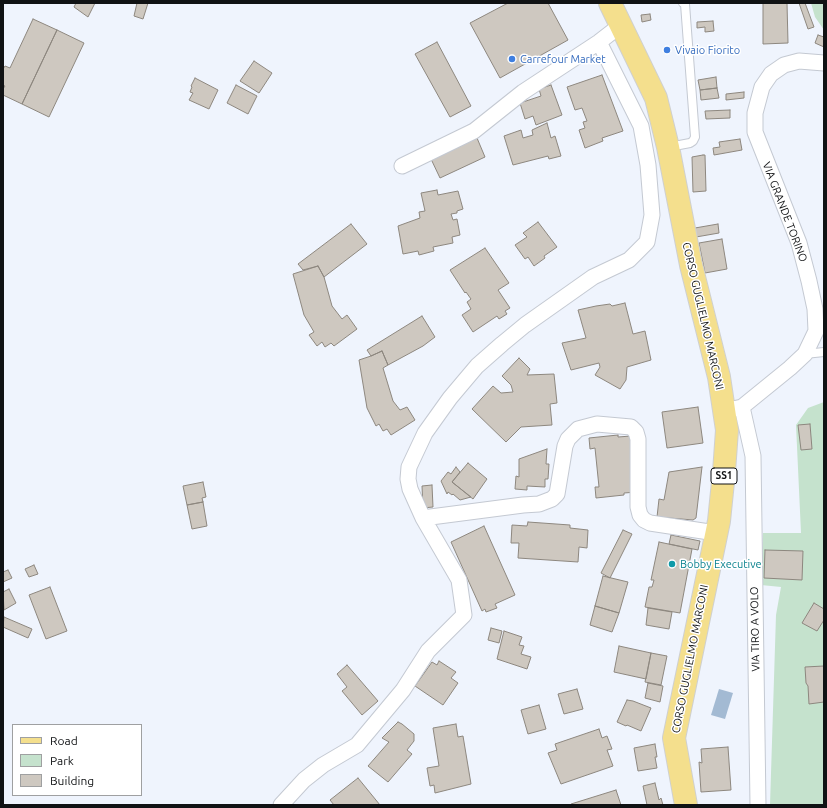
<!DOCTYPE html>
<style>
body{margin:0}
#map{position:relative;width:827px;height:808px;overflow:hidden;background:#eff4fd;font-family:Ubuntu,sans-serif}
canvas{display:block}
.frame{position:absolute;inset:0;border:4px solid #101214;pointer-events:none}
.legend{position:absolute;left:12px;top:724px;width:130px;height:72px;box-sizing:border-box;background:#fff;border:1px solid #9fa0a1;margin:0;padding:5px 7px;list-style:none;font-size:12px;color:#101214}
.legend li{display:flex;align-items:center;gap:8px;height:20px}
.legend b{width:20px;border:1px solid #9fa0a1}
</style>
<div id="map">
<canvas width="827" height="808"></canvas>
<div class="frame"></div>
<ul class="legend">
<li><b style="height:5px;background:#f4df8d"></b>Road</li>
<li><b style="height:11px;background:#c5e2cd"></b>Park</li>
<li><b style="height:11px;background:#cec8c0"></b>Building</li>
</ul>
</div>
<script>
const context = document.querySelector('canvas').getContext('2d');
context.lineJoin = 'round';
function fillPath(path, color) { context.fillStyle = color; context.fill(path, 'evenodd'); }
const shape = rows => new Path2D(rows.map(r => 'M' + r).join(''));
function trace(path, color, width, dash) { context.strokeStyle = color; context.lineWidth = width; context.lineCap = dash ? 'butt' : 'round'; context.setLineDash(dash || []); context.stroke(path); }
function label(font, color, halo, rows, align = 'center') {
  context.font = font + ' Ubuntu,sans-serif'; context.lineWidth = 3; context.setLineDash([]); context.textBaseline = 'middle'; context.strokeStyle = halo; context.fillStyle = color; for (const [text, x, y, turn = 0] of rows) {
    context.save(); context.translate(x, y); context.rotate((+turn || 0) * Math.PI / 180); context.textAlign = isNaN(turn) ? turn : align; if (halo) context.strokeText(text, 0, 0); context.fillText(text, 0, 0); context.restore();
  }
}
const green = shape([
 [811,3,824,3,824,30,815,17],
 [824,402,824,805,770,805,776,615,781,587,761,585,763,533,801,533,796,425,808,408]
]);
const water = shape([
 [719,689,733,693,725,719,711,715]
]);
const building = shape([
 [76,3,95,3,88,17,74,7,76,3],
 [137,3,148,3,143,19,134,16,137,3],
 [508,3,548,3,568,40,500,78,470,23,508,3],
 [763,3,787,3,788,43,763,44,763,3],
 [799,3,805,3,814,27,808,29,799,3],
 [650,14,651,20,642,22,641,15,650,14],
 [33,19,57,30,22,104,3,95,3,89,5,86,3,85,3,69,5,66,10,68,33,19],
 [713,21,714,31,705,32,705,27,697,28,697,22,713,21],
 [57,30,84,43,49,117,22,104,57,30],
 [818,35,824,37,824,47,815,43,818,35],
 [437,42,471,106,450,117,415,54,437,42],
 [254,61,272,73,259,93,240,81,254,61],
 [602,75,623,131,602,138,603,141,585,148,579,130,585,128,583,122,587,121,582,108,575,110,567,87,602,75],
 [716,77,717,88,700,90,698,80,716,77],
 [195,78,218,90,209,109,189,100,193,93,190,92,192,87,191,86,195,78],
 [236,85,257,96,248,114,227,103,236,85],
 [551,85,562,115,536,125,533,116,525,119,520,103,541,96,539,89,551,85],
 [717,88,719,98,701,100,700,90,717,88],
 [744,92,744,98,726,100,726,94,744,92],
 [730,110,730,118,706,119,705,111,730,110],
 [547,123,551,138,555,136,561,156,549,159,548,156,513,165,504,136,521,130,523,138,533,135,532,130,547,123],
 [477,138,485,157,440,178,431,159,477,138],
 [740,139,742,150,714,155,713,148,720,147,719,142,740,139],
 [703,155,705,155,706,191,693,192,692,157,703,155],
 [437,190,438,195,458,191,463,209,457,211,457,213,451,214,453,220,457,219,460,235,452,237,453,243,433,247,434,251,419,255,418,251,403,254,398,226,420,218,419,212,425,211,421,193,437,190],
 [538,222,557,247,544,256,545,258,534,266,528,257,525,259,515,245,527,237,523,233,538,222],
 [351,224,367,244,324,277,318,266,303,270,298,264,351,224],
 [718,224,719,233,696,237,695,228,718,224],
 [722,239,727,269,705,273,699,243,722,239],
 [485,248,509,283,498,290,510,308,505,311,507,314,499,319,497,316,473,332,462,315,471,309,467,302,471,299,466,292,465,293,450,270,485,248],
 [318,266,324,277,332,306,342,319,347,315,357,329,334,346,331,343,325,347,322,342,317,346,309,335,314,332,304,315,293,274,318,266],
 [625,303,633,334,645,331,651,360,627,367,626,380,620,389,595,375,600,367,599,363,571,370,562,343,586,338,578,310,596,306,610,304,612,306,625,303],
 [422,316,435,337,423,346,388,365,382,351,371,356,367,350,422,316],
 [382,351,388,365,383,368,393,401,400,410,407,407,415,420,391,435,387,429,383,431,379,424,376,426,367,408,359,360,371,356,382,351],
 [519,358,530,369,527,375,554,374,557,403,550,404,552,425,521,427,506,442,472,409,493,386,501,393,513,392,511,385,502,376,519,358],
 [698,407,703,443,667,448,662,412,698,407],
 [810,424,812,449,801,450,798,425,810,424],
 [618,435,618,437,631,436,637,492,624,493,624,495,596,498,595,487,599,487,595,448,590,449,589,438,618,435],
 [547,449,546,464,549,464,548,479,545,479,545,487,527,486,527,490,515,489,516,476,519,477,519,459,547,449],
 [468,463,487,479,473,499,452,482,468,463],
 [456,467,460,472,452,482,471,497,460,500,453,494,452,495,448,492,447,494,441,481,448,472,451,474,456,467],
 [702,467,696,518,693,520,657,517,659,499,664,500,669,472,702,467],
 [203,482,206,497,202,498,203,502,187,505,183,486,203,482],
 [432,485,433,507,423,508,422,486,432,485],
 [203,502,207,526,192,529,187,505,203,502],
 [528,522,570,525,570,528,588,530,587,548,579,547,578,562,518,558,519,543,511,543,512,525,527,526,528,522],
 [484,526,515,595,495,604,497,608,486,612,485,609,482,611,451,542,484,526],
 [623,530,632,534,610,578,601,573,623,530],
 [671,535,700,541,698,550,669,544,671,535],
 [659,542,692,549,680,613,645,607,649,587,652,587,654,580,651,580,659,542],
 [765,550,803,551,802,580,764,578,765,550],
 [34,565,38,574,29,577,25,569,34,565],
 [8,570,12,578,3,582,3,572,8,570],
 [603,576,628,582,619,613,595,606,603,576],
 [50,587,67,631,46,639,29,595,50,587],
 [9,589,16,603,4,610,3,592,9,589],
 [814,603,824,609,824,620,817,631,802,623,814,603],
 [595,606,619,613,612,632,590,625,595,606],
 [648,608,672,612,669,629,646,625,648,608],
 [4,617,32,629,28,638,3,627,4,617],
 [491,628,502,631,499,643,488,640,491,628],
 [504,631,522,637,519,645,524,646,521,654,531,657,527,669,497,659,504,631],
 [619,646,651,653,646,679,614,672,619,646],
 [651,653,667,656,661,685,645,682,651,653],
 [439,661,456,672,451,678,458,683,443,705,415,686,432,662,437,665,439,661],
 [347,665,378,701,362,715,342,691,347,687,337,674,347,665],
 [824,666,824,702,809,704,808,686,806,683,805,667,824,666],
 [648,683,663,686,660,702,645,698,648,683],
 [577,689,583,709,564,714,558,694,577,689],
 [627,700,633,701,651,708,641,731,627,725,626,726,617,722,627,700],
 [539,705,546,729,528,734,521,710,539,705],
 [398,722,402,724,414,734,414,741,407,750,412,754,388,782,368,766,389,742,382,738,398,722],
 [456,724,458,737,463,736,471,784,435,793,434,785,430,786,427,768,439,766,433,728,456,724],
 [599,729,602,738,607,736,612,749,607,750,613,766,561,784,548,753,557,750,555,744,599,729],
 [655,744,657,757,655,757,657,768,638,771,634,748,655,744],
 [728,747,731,790,701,792,699,762,702,763,701,749,728,747],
 [358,778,380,805,334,805,330,800,358,778],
 [655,783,659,800,661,798,663,805,647,805,643,786,655,783],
 [616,790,621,805,571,805,571,804,616,790]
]);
const service = shape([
 [669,147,690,143,693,141,695,137,685,4,683,3],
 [805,354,824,352]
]);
const minor = shape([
 [402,166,474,131,523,92,599,42,621,25],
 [742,407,753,456,758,805],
 [724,411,742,407,790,368,805,354,816,331,815,309,809,281,799,243,755,132,755,113,762,87,771,74,784,65,799,61,824,63],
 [423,518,523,505,539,504,552,499,557,494,565,446,568,439,578,429,597,424,631,427,636,432,638,439,638,507,640,515,644,520,650,523,716,533],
 [281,805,304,780,323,765,357,745,403,690,428,651,464,615,459,580,423,518,410,489,408,479,409,467,425,433,450,398,477,366,502,344,525,325,593,277,629,260,647,242,652,215,648,165,641,126,599,42]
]);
const primary = shape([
 [610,3,656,98,668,147,691,265,719,377,727,430,724,472,719,521,674,738,686,805]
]);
const markers = [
 [667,50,4,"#3f7fe0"],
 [512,59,4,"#3f7fe0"],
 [672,564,4,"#0f9aa8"]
];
const shields = [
 [724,476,26]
];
const shieldNames = [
 ["SS1",724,476]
];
const shopNames = [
 ["Vivaio Fiorito",675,50],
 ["Carrefour Market",520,59]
];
const streetNames = [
 ["VIA GRANDE TORINO",785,212,69],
 ["CORSO GUGLIELMO MARCONI",703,316,77],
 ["VIA TIRO A VOLO",755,629,-91],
 ["CORSO GUGLIELMO MARCONI",690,659,-79]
];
const cultureNames = [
 ["Bobby Executive",680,564]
];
fillPath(green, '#c5e2cd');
fillPath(water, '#a3bad3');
fillPath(building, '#cec8c0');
trace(building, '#8d877f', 1);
trace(service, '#c4c9d2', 10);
trace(minor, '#c4c9d2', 17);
trace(primary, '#cfd0d0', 24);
trace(service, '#fff', 8);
trace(minor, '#fff', 15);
trace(primary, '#f4df8d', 22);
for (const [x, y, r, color] of markers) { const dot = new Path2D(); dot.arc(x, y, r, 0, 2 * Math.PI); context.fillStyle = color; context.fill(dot); trace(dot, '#fff', 1.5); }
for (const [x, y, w] of shields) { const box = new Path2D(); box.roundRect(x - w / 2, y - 8, w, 16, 3); context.fillStyle = '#fff'; context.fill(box); trace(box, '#101214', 1); }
label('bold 10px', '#101214', null, shieldNames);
label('11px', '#366cbe', '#fff', shopNames, 'left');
label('11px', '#101214', '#fff', streetNames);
label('11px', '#0d838f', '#fff', cultureNames, 'left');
</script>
